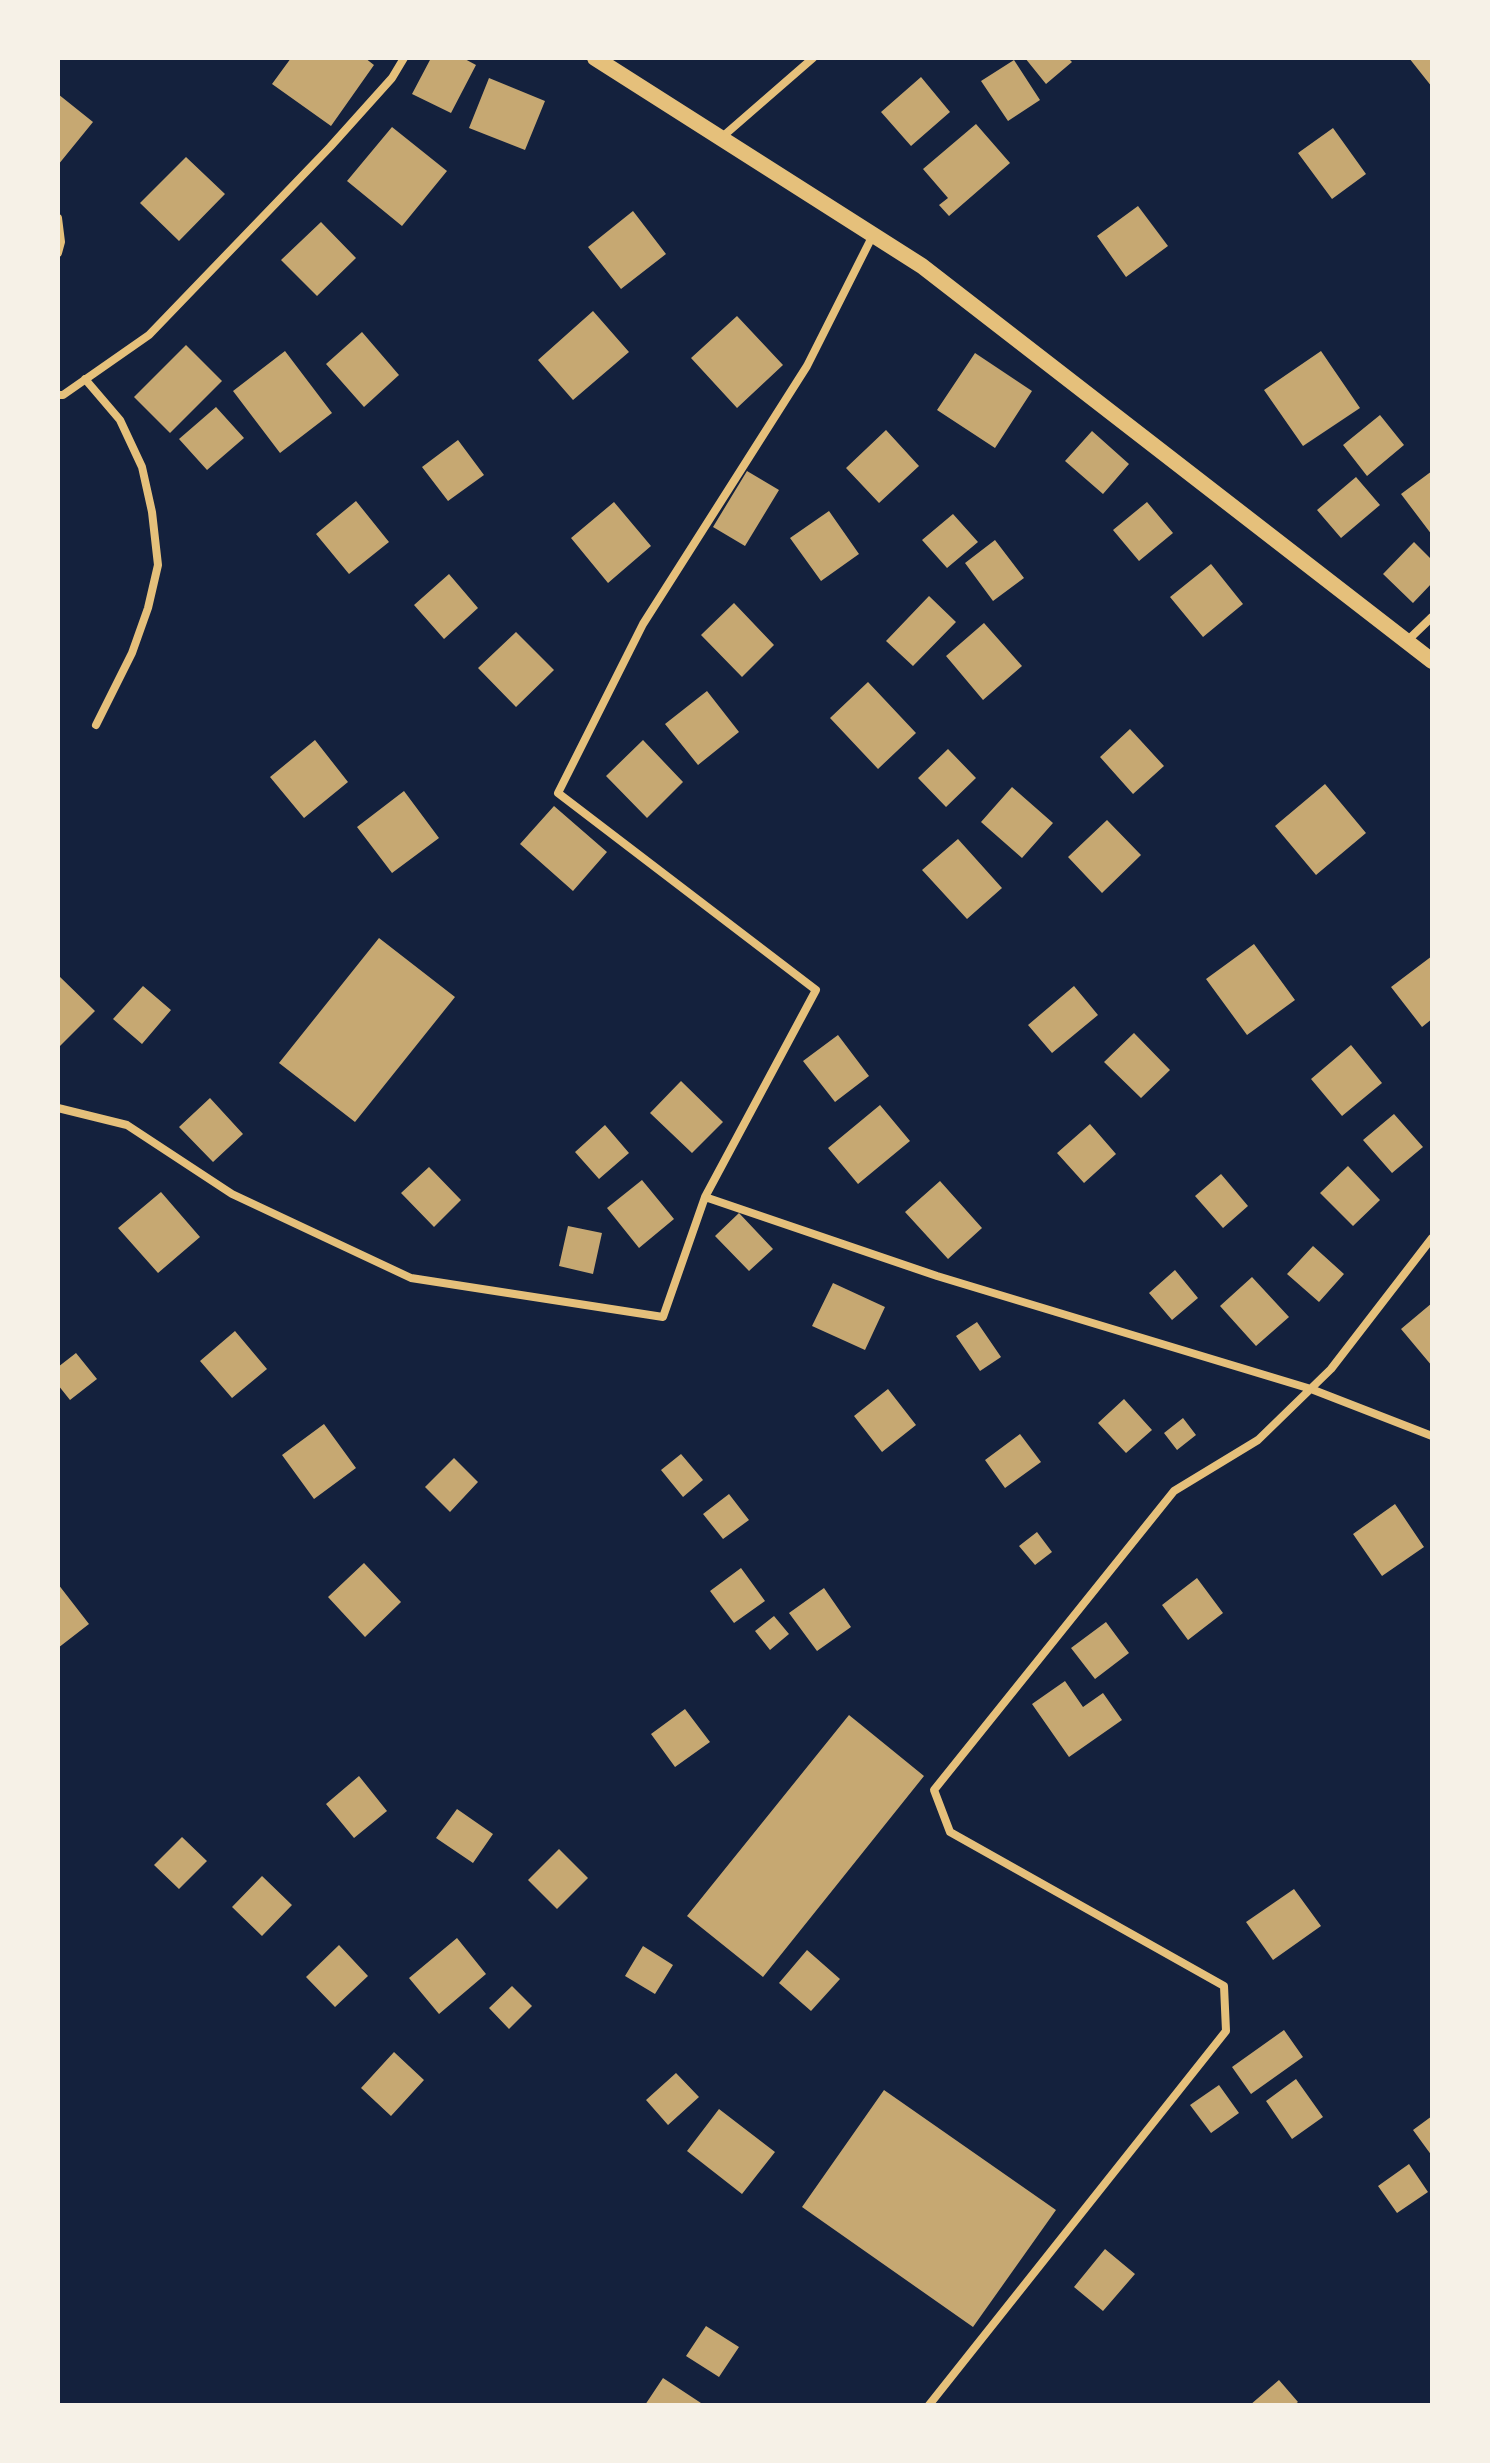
<!DOCTYPE html>
<style>
body{margin:0}
#map{position:relative;width:1490px;height:2463px;overflow:hidden;background:#14213d;font-family:"Source Serif 4",serif}
canvas{display:block}
.frame{position:absolute;inset:0;border:60px solid #f6f1e7;pointer-events:none}
</style>
<div id="map">
<canvas width="1490" height="2463"></canvas>
<div class="frame"></div>
</div>
<script>
const context = document.querySelector('canvas').getContext('2d');
context.lineJoin = 'round';
function fillPath(path, color) { context.fillStyle = color; context.fill(path, 'evenodd'); }
const shape = rows => new Path2D(rows.map(r => 'M' + r).join(''));
function trace(path, color, width, dash) { context.strokeStyle = color; context.lineWidth = width; context.lineCap = dash ? 'butt' : 'round'; context.setLineDash(dash || []); context.stroke(path); }
const building = shape([
 [291,58,365,58,374,65,331,126,272,84],
 [431,58,463,58,476,65,451,113,412,94],
 [1025,58,1068,58,1072,62,1046,84],
 [1409,58,1432,58,1432,87],
 [1014,60,1040,100,1008,121,981,81],
 [921,77,950,112,911,146,881,112],
 [489,78,545,101,525,150,469,128],
 [58,94,93,122,58,165],
 [976,124,1010,163,949,216,939,205,948,198,923,169],
 [392,127,447,171,402,226,347,181],
 [1333,128,1366,174,1332,199,1298,153],
 [186,157,225,194,179,241,140,203],
 [1138,206,1168,246,1126,277,1097,236],
 [633,211,666,254,621,289,588,247],
 [321,222,356,258,317,296,281,260],
 [593,311,629,352,573,400,538,360],
 [737,316,783,365,737,408,691,358],
 [362,332,399,375,364,407,326,364],
 [186,345,222,381,170,433,134,397],
 [285,351,332,413,280,453,233,391],
 [1321,351,1360,408,1303,446,1264,390],
 [975,353,1032,391,995,448,937,410],
 [216,407,244,438,207,470,179,439],
 [1380,415,1404,445,1367,476,1343,445],
 [886,430,919,466,879,503,846,468],
 [1092,431,1129,464,1103,494,1065,461],
 [458,440,484,475,448,501,422,467],
 [747,471,779,490,745,546,713,527],
 [1432,471,1432,535,1401,494],
 [1356,477,1380,505,1341,538,1317,510],
 [356,501,389,542,349,574,316,534],
 [614,502,651,546,608,583,571,538],
 [1147,502,1173,533,1139,561,1113,530],
 [829,511,859,554,821,581,790,538],
 [953,514,978,542,947,568,922,540],
 [995,540,1024,578,993,601,965,563],
 [1414,542,1432,560,1432,583,1413,603,1383,574],
 [1211,564,1243,604,1203,637,1170,597],
 [449,574,478,608,444,639,414,605],
 [929,596,956,622,913,666,886,641],
 [734,603,774,645,742,677,701,635],
 [984,623,1022,666,983,700,946,656],
 [516,632,554,670,516,707,478,668],
 [868,682,916,733,878,769,830,718],
 [707,691,739,732,698,765,665,724],
 [1130,729,1164,766,1133,794,1100,757],
 [315,740,348,782,304,818,270,777],
 [643,740,683,782,647,818,606,776],
 [948,749,976,778,946,807,918,778],
 [1325,784,1366,833,1316,875,1275,826],
 [1012,787,1053,823,1022,858,981,822],
 [404,791,439,838,392,873,357,827],
 [554,806,607,852,573,891,520,844],
 [1107,820,1141,855,1102,893,1068,857],
 [958,839,1002,888,967,919,922,870],
 [379,938,455,997,355,1122,279,1063],
 [1254,944,1295,1000,1247,1035,1206,979],
 [1432,956,1432,1019,1422,1027,1391,987],
 [58,975,95,1011,58,1048],
 [143,986,171,1010,142,1044,113,1019],
 [1074,986,1098,1015,1052,1053,1028,1025],
 [1134,1033,1170,1070,1141,1098,1104,1062],
 [838,1035,869,1076,835,1102,803,1061],
 [1351,1045,1382,1083,1342,1116,1311,1079],
 [681,1081,723,1122,692,1153,650,1113],
 [210,1098,243,1134,213,1162,179,1127],
 [880,1105,910,1141,858,1184,828,1148],
 [1394,1114,1423,1147,1392,1173,1363,1140],
 [1090,1124,1116,1154,1084,1183,1057,1153],
 [605,1125,629,1153,599,1179,575,1152],
 [1348,1166,1380,1200,1353,1226,1320,1193],
 [429,1167,461,1200,434,1227,401,1193],
 [1221,1174,1248,1206,1223,1228,1195,1196],
 [642,1180,674,1219,639,1248,607,1208],
 [940,1181,982,1228,948,1259,905,1212],
 [161,1192,200,1237,158,1273,118,1228],
 [739,1213,773,1249,749,1271,715,1236],
 [568,1226,602,1233,593,1274,559,1266],
 [1313,1246,1344,1274,1319,1302,1287,1274],
 [1175,1270,1198,1298,1172,1320,1149,1293],
 [1252,1277,1289,1317,1256,1346,1220,1306],
 [833,1283,885,1307,865,1350,812,1326],
 [1432,1303,1432,1366,1401,1329],
 [977,1322,1001,1357,980,1371,956,1336],
 [235,1331,267,1369,232,1398,200,1361],
 [76,1353,97,1379,70,1400,58,1385,58,1367],
 [888,1389,916,1425,882,1452,854,1416],
 [1124,1399,1152,1430,1126,1453,1098,1423],
 [1183,1418,1196,1435,1177,1450,1164,1433],
 [324,1424,356,1468,314,1499,282,1455],
 [1020,1434,1041,1462,1005,1488,985,1460],
 [681,1454,703,1480,683,1497,661,1470],
 [454,1458,478,1482,450,1512,425,1487],
 [729,1494,749,1520,723,1539,703,1514],
 [1395,1504,1424,1547,1382,1576,1353,1534],
 [1037,1532,1052,1552,1035,1565,1019,1546],
 [364,1563,401,1602,365,1637,328,1597],
 [741,1568,765,1601,734,1623,710,1591],
 [1197,1578,1223,1613,1188,1640,1162,1605],
 [58,1584,89,1624,58,1648],
 [824,1588,851,1627,817,1651,789,1613],
 [774,1616,789,1634,770,1650,755,1631],
 [1106,1622,1129,1653,1095,1679,1071,1648],
 [1065,1681,1083,1707,1103,1693,1122,1720,1069,1757,1032,1704],
 [685,1709,710,1742,675,1767,651,1734],
 [849,1715,924,1776,763,1977,687,1916],
 [359,1776,387,1811,354,1838,326,1804],
 [457,1809,493,1834,473,1863,436,1838],
 [182,1837,207,1861,179,1889,154,1865],
 [559,1849,588,1878,557,1909,528,1880],
 [262,1876,292,1905,262,1936,232,1907],
 [1294,1889,1321,1926,1273,1960,1246,1922],
 [457,1938,486,1974,439,2014,409,1978],
 [339,1945,368,1976,335,2007,306,1977],
 [643,1946,673,1965,655,1994,625,1976],
 [807,1950,840,1979,811,2011,779,1983],
 [512,1986,532,2006,509,2029,489,2008],
 [1284,2030,1303,2057,1251,2094,1232,2067],
 [394,2052,424,2080,391,2116,361,2088],
 [676,2073,699,2097,668,2125,646,2100],
 [1296,2079,1323,2117,1292,2139,1266,2101],
 [1219,2085,1239,2113,1211,2133,1190,2105],
 [884,2090,1056,2210,973,2327,802,2207],
 [719,2109,775,2152,742,2194,687,2151],
 [1432,2116,1432,2156,1413,2130],
 [1409,2164,1428,2192,1397,2213,1378,2186],
 [1105,2249,1135,2274,1103,2311,1074,2287],
 [706,2326,739,2347,719,2377,686,2356],
 [663,2378,704,2405,645,2405],
 [1279,2380,1298,2402,1294,2405,1250,2405]
]);
const minor = shape([
 [721,138,813,58],
 [58,218,61,242,58,253],
 [85,379,120,420,142,467,152,512,158,565,148,608,132,653,96,725],
 [58,395,63,395,149,335,330,147,392,78,404,58],
 [1407,641,1432,617],
 [58,1108,127,1125,232,1194,411,1278,663,1317,705,1197,937,1276,1311,1389,1432,1436],
 [705,1197,816,990,558,793,643,624,807,366,873,235],
 [929,2405,1226,2031,1224,1986,950,1832,934,1790,1174,1491,1258,1440,1331,1369,1432,1238]
]);
const secondary = shape([
 [595,58,922,266,1432,661]
]);
fillPath(building, '#c6a872');
trace(minor, '#e5c07b', 8);
trace(secondary, '#e5c07b', 16);
</script>
